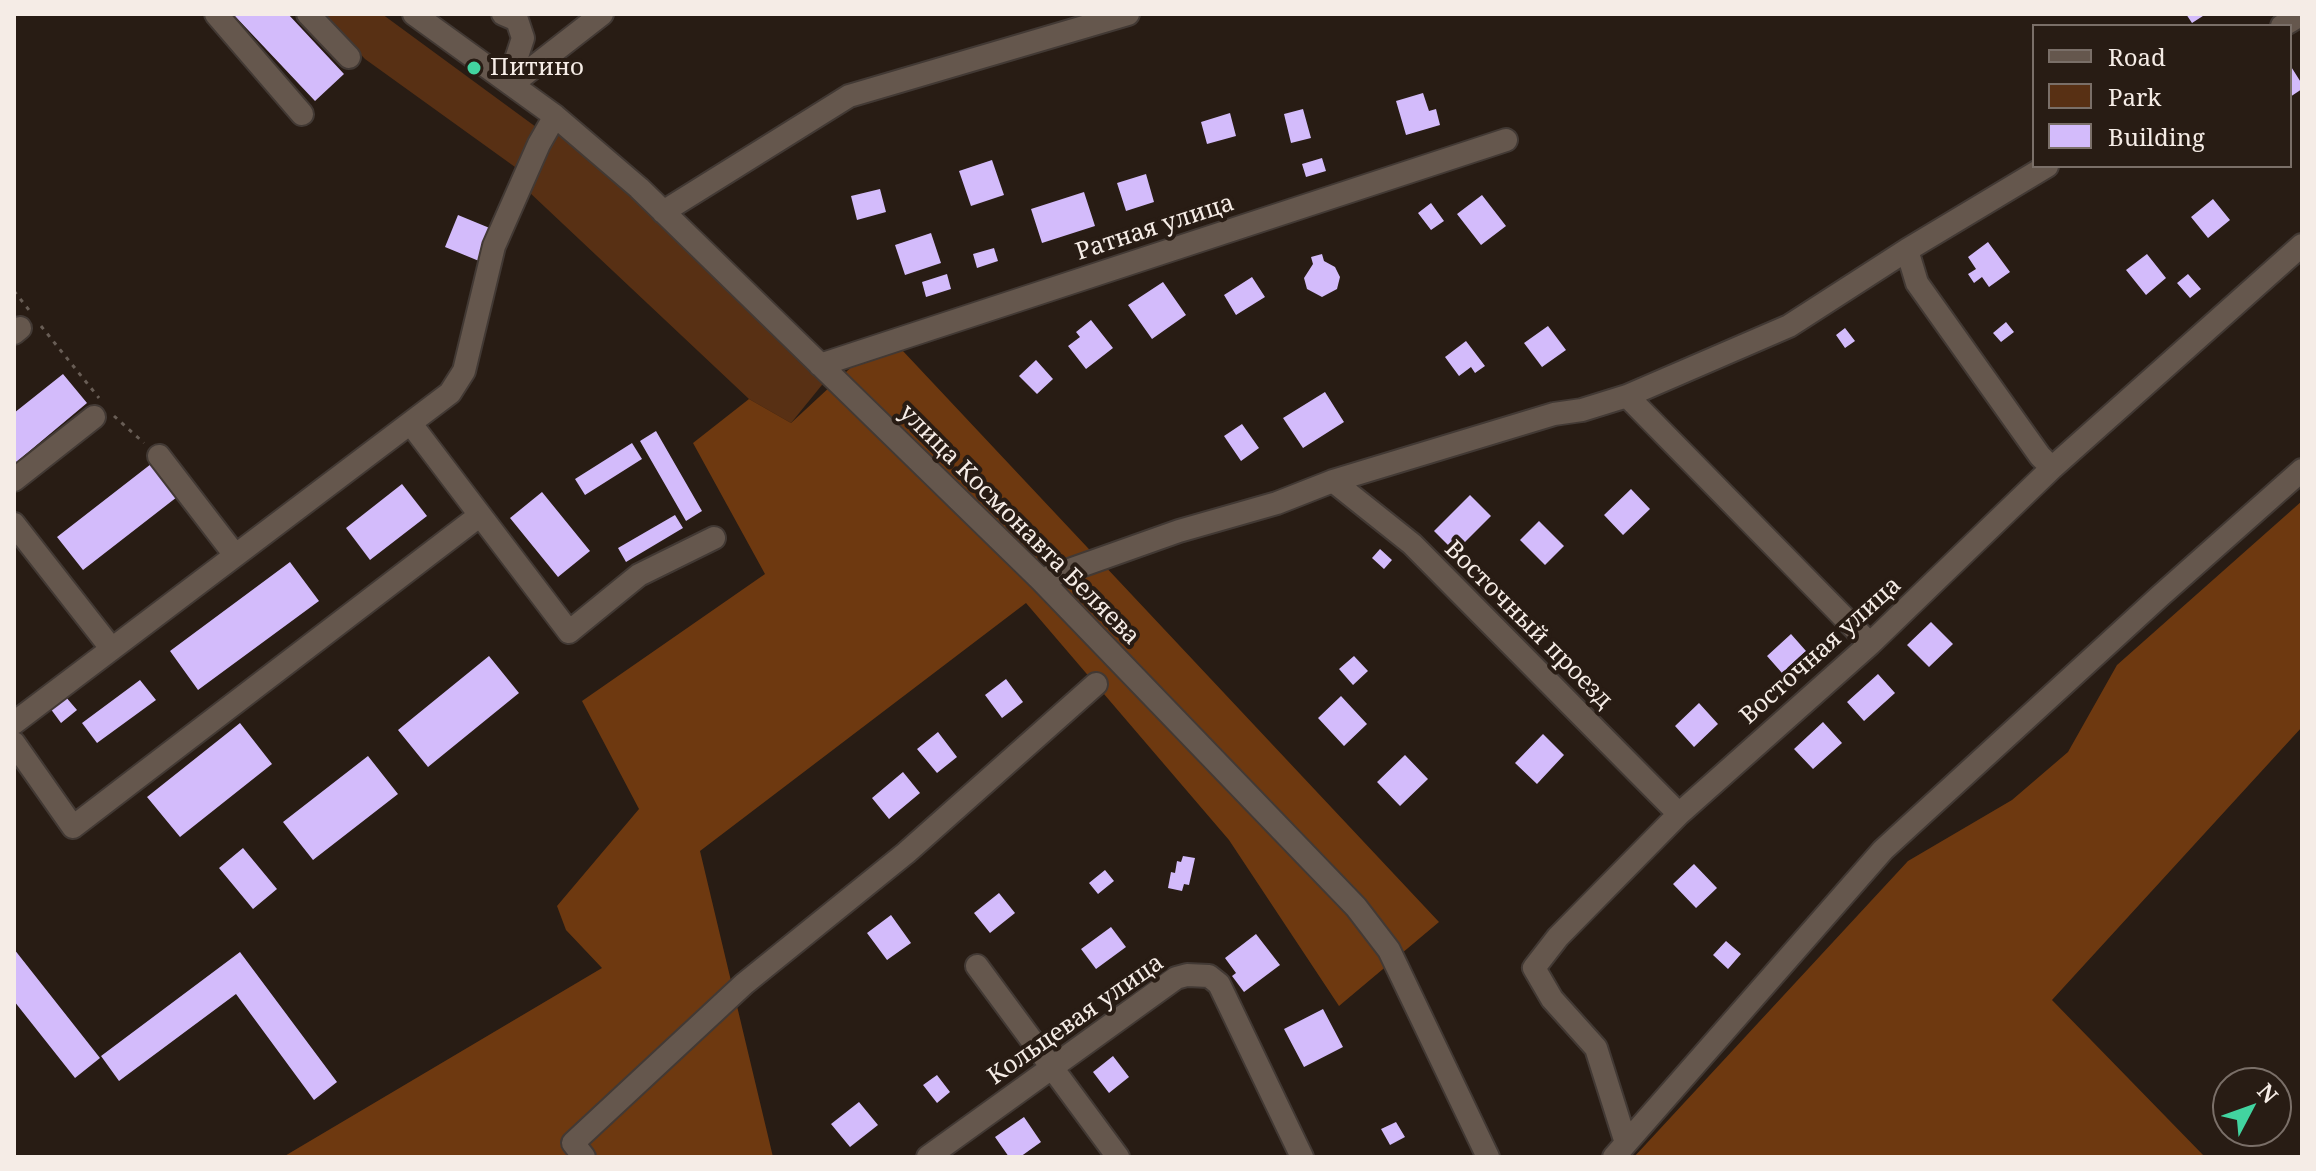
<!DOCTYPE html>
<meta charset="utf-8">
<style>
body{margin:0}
#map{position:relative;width:2316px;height:1171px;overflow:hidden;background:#281c14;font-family:"Noto Serif",serif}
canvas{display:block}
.frame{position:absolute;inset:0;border:16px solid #f5ece6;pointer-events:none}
.legend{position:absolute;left:2032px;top:24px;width:260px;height:144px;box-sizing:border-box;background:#281c14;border:2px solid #7a6f68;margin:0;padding:10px 14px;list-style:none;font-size:24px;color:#f5ece6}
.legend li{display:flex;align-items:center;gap:16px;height:40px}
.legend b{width:40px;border:2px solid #7a6f68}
.north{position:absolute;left:2212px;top:1067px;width:80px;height:80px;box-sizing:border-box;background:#281c14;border:2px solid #7a6f68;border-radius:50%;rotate:49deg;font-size:22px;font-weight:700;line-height:32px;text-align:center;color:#f5ece6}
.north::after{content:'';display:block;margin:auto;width:28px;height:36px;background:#42d4a0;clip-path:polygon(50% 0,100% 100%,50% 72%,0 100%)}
</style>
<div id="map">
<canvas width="2316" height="1171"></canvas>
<div class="frame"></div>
<ul class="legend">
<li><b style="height:10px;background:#65574d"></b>Road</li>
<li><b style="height:22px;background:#583014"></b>Park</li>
<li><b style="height:22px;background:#d3bbfb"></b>Building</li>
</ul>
<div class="north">N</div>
</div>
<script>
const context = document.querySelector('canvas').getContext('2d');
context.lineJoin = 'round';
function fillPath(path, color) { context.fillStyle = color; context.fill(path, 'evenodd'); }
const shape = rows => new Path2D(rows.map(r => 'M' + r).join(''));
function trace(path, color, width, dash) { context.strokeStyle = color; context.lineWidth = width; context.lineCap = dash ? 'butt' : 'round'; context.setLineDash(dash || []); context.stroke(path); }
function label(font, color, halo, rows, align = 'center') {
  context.font = font + ' "Noto Serif",serif'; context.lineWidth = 8; context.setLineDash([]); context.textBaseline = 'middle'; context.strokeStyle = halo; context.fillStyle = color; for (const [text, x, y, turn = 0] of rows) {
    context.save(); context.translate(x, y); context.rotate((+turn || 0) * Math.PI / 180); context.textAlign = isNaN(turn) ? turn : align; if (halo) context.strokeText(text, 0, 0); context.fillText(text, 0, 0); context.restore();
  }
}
const green = shape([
 [322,14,382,14,536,127,515,167,365,59],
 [558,130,655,217,826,380,791,423,749,399,529,192]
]);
const forest = shape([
 [887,334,1439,922,1339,1006,1229,840,1026,603,700,851,773,1157,283,1157,602,968,566,930,557,906,639,809,582,701,765,574,693,443,749,399,791,423],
 [2302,501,2302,727,2052,1000,2205,1157,1634,1157,1908,861,2012,800,2068,752,2117,665]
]);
const building = shape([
 [233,14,288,14,344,74,315,101],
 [2186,14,2206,14,2192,23],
 [2290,65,2302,84,2302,89,2290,97],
 [1423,93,1429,111,1436,109,1440,125,1406,135,1396,101],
 [1303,109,1311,138,1291,143,1284,114],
 [1230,113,1236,136,1207,144,1201,122],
 [1322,158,1326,171,1306,177,1302,164],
 [992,160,1004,195,971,206,959,171],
 [1146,174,1154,202,1126,211,1117,183],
 [880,189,886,212,857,220,851,196],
 [1084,192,1095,226,1042,243,1031,209],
 [1482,195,1506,226,1481,245,1457,214],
 [2213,199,2230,220,2208,238,2191,217],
 [1431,203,1444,221,1431,230,1418,213],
 [458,215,492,229,479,261,445,247],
 [931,233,941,263,905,275,895,245],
 [1988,242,2010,272,1989,287,1982,277,1974,283,1968,274,1976,269,1968,257],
 [994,248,998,261,977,268,973,254],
 [1322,254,1324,261,1335,267,1340,277,1337,289,1322,297,1307,289,1304,278,1313,264,1311,257],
 [2147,254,2166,278,2146,295,2126,270],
 [947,274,951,289,926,297,922,282],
 [2188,274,2201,289,2190,298,2177,283],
 [1252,277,1265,297,1236,315,1224,295],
 [1163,282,1186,315,1152,339,1128,305],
 [1091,320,1113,348,1086,369,1068,346,1080,337,1076,332],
 [2006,322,2014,332,2001,342,1993,333],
 [1548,326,1566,350,1542,367,1524,343],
 [1845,328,1855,341,1845,348,1836,335],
 [1466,341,1485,366,1475,373,1471,367,1459,376,1445,357],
 [1036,360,1053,379,1037,394,1019,376],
 [63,374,87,403,14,464,14,413],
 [1325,392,1344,422,1303,448,1283,418],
 [1242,424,1259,448,1241,461,1224,436],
 [656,431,702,511,686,521,640,441],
 [632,443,642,459,585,495,575,479],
 [151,464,177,497,83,570,57,537],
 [402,484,427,516,370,560,346,528],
 [1631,489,1650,509,1623,535,1604,515],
 [542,492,590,551,558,577,510,518],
 [1470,495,1491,516,1455,552,1434,531],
 [675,515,683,528,626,562,618,548],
 [1539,521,1564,546,1545,565,1520,540],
 [1380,549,1392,560,1384,569,1372,558],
 [290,562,319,601,198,690,170,651],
 [1931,622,1953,644,1929,667,1907,645],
 [1791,634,1806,651,1782,673,1767,656],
 [489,656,519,693,428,767,398,730],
 [1354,656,1368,671,1353,685,1339,669],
 [1878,674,1895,693,1864,721,1847,702],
 [1006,679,1023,702,1002,718,985,695],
 [140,680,156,700,97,743,82,723],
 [65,696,77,710,61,723,50,708],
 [1341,696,1367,724,1344,746,1318,718],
 [1699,703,1718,724,1694,747,1675,726],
 [1823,722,1842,743,1813,769,1794,749],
 [240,723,272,764,180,837,147,797],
 [938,732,957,757,937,773,917,749],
 [1543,734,1564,755,1537,784,1515,763],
 [1405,755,1428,779,1400,806,1377,782],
 [368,756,398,794,313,860,283,822],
 [903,772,920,793,889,819,872,798],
 [243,848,277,889,253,909,219,868],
 [1183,856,1195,858,1189,885,1184,884,1182,891,1168,888,1171,872,1175,873,1177,861,1181,862],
 [1694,864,1717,888,1696,908,1673,884],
 [1105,870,1114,881,1098,894,1089,883],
 [999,893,1015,913,990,933,974,913],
 [891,915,911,943,887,960,867,933],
 [1111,927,1126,947,1096,969,1081,949],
 [1256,934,1280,965,1244,992,1232,976,1236,973,1225,958],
 [1726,941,1741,954,1728,969,1713,955],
 [14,949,100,1058,75,1078,14,1001],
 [240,952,337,1082,314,1100,236,994,119,1081,101,1056],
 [1323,1009,1343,1047,1304,1067,1284,1029],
 [1113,1056,1129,1077,1109,1093,1093,1072],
 [937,1075,950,1092,937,1103,923,1085],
 [859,1102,878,1125,850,1147,831,1124],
 [1024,1117,1041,1142,1020,1157,1009,1157,995,1137],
 [1396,1122,1405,1137,1390,1145,1381,1129]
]);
const path = shape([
 [14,291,29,310],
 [41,326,99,398],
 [114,416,144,443]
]);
const minor = shape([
 [216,14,302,114],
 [308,14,349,57],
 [414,14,555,116,639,188,1041,580,1356,907,1389,950,1488,1157],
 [503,14,517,20,523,38,509,81],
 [2282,26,2302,14],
 [512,84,602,14],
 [663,212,849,96,1128,14],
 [1907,250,2047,166],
 [14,333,20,328],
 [820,365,1506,140],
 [1627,396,1870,644],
 [411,424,569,632,639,575,714,538],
 [159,456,235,555],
 [14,480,94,417],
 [1333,481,1412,544,1679,814],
 [14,524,111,648],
 [1041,580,1179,531,1277,503,1333,481,1554,414,1582,410,1627,396,1789,326,1907,250,1917,283,2040,456,2052,468],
 [14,723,450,393,464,371,494,246,539,144,555,116],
 [14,743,73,827,479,516],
 [977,966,1118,1157],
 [1626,1143,1596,1048,1552,999,1534,968,1558,937,1679,814,1870,644,2052,468,2302,245],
 [584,1157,573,1143,744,984,906,853,1096,684],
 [928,1157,1176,978,1187,975,1209,976,1219,984,1302,1157],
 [1614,1157,1883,850,2159,597,2302,470]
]);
const markers = [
 [474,68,8,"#42d4a0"]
];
const poiNames = [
 ["Питино",490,68]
];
const streetNames = [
 ["Ратная улица",1155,228,-18],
 ["улица Космонавта Беляева",1019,525,45],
 ["Восточный проезд",1528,625,45],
 ["Восточная улица",1821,651,-42],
 ["Кольцевая улица",1076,1020,-35]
];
fillPath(green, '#583014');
fillPath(forest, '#6e3910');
fillPath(building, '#d3bbfb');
trace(minor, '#423934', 26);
trace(path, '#685d55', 3, [4, 6]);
trace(minor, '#65574d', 22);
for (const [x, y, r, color] of markers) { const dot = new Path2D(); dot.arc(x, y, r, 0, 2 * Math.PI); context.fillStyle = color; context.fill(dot); trace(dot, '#281c14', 3); }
label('24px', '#f5ece6', '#281c14', poiNames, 'left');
label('24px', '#f5ece6', '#281c14', streetNames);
</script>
